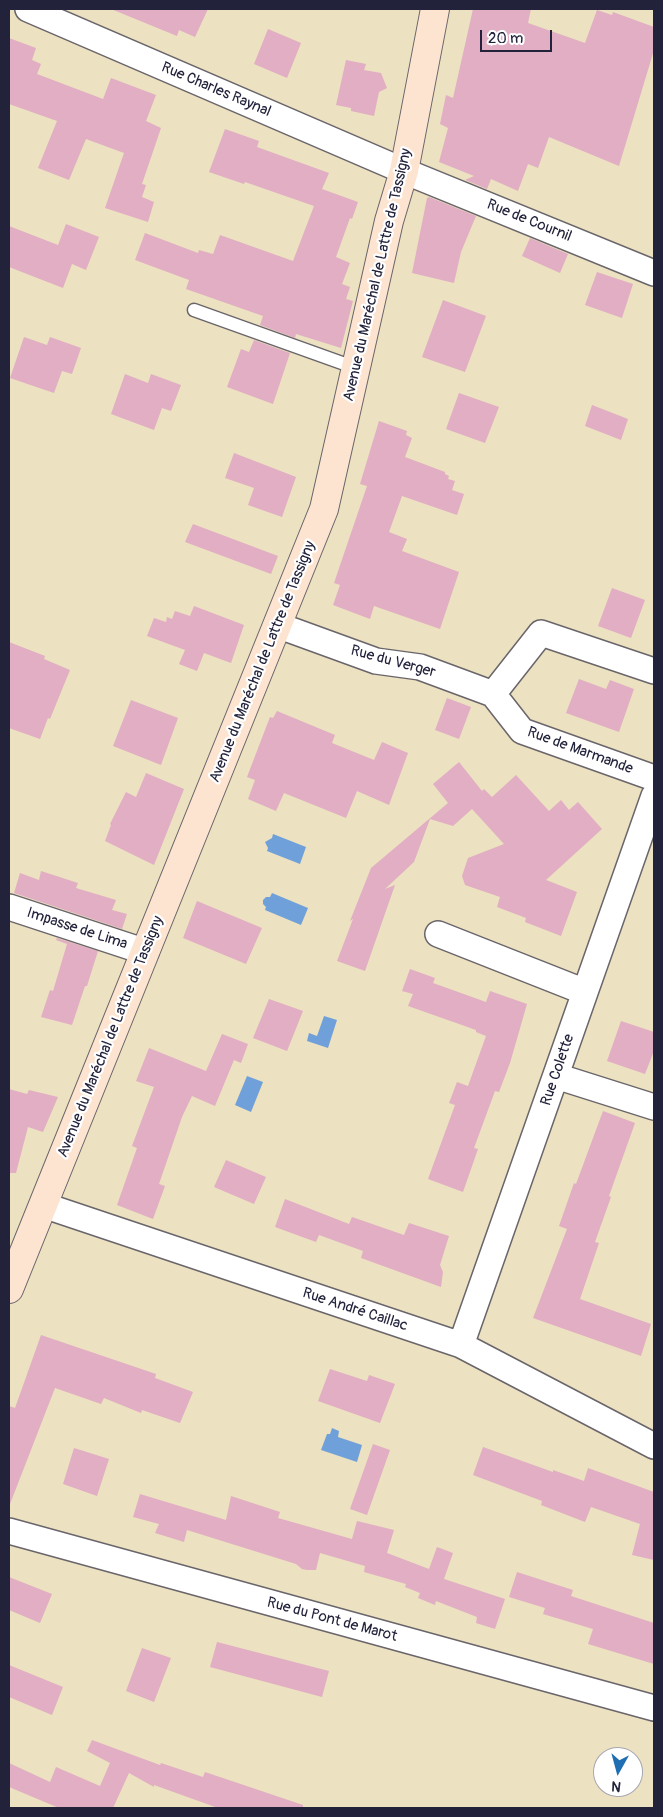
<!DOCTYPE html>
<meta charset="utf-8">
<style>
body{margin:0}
#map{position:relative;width:663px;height:1817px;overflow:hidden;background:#ece1c0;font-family:Pangolin,sans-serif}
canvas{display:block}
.frame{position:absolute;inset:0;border:10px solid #22223b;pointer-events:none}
.north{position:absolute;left:593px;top:1747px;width:50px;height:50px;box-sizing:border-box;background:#fff;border:1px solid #a7a7b1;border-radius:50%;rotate:187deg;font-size:14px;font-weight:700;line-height:20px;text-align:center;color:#22223b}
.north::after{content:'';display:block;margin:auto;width:18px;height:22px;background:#1f6fb2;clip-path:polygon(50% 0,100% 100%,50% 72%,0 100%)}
.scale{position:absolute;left:480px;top:30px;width:72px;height:22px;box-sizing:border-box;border:2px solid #22223b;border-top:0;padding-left:6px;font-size:15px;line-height:18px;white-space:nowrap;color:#22223b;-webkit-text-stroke:4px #fff;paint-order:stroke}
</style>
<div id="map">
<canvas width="663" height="1817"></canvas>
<div class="frame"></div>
<div class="north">N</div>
<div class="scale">20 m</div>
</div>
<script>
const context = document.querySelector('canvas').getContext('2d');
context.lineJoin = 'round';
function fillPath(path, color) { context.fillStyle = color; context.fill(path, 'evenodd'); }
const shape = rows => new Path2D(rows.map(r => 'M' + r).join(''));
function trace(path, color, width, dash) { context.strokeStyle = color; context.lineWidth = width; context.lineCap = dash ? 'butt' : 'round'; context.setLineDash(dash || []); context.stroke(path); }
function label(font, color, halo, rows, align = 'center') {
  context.font = font + ' Pangolin,sans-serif'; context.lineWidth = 4.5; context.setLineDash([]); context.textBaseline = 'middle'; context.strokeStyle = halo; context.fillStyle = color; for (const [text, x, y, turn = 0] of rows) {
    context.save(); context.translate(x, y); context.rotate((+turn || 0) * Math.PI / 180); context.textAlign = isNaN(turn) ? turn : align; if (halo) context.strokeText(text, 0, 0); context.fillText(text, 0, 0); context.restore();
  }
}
const water = shape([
 [273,834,306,847,300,864,267,851,268,848,265,842,272,838],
 [272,893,308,908,301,925,265,910,266,907,263,904,263,900,266,897,270,897],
 [324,1016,337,1020,328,1048,307,1041,309,1033,317,1036],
 [247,1076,263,1082,251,1112,235,1105],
 [332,1428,339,1431,338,1437,362,1445,357,1462,321,1450,327,1434,330,1434]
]);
const building = shape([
 [111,9,208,9,195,37,179,30,177,36],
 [473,9,531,9,528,23,585,43,597,10,612,15,613,12,654,27,654,50,619,166,549,137,538,168,528,164,518,191,491,179,487,189,465,180,474,176,439,162,448,128,440,124,446,95,453,98],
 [268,29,301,43,287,78,254,64],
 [9,38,36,48,32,60,41,64,37,74,103,99,111,78,156,95,146,121,161,128,142,184,146,185,142,197,154,202,148,222,105,208,124,153,86,139,69,180,38,168,57,121,9,104],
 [346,60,366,64,364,70,381,73,387,88,379,92,374,116,351,111,351,108,336,105],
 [225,129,259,141,257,147,329,173,322,189,358,202,352,219,350,218,336,257,350,263,342,284,350,287,346,299,353,301,341,348,296,334,295,338,260,325,263,316,186,289,189,280,135,260,145,233,198,253,199,250,213,254,220,235,293,261,314,206,245,182,244,184,209,172],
 [429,197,476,216,461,252,454,283,412,273,427,198],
 [66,224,99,237,86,270,72,264,63,288,9,267,9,226,58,245],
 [530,238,568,254,560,273,522,256],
 [597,272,633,284,622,318,585,305],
 [443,300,486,316,465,372,422,357],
 [24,337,47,345,50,337,81,348,72,374,62,371,54,393,10,378],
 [254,340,290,353,273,404,227,387,241,349,249,352],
 [125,374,148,383,151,374,181,385,171,411,162,408,154,430,111,414],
 [459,393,499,407,485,443,446,429],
 [592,405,628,419,621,440,585,426],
 [379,421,407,431,406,435,412,438,405,457,445,472,445,474,449,476,448,479,455,481,452,490,464,494,457,515,402,496,389,532,407,539,402,551,459,572,440,629,374,606,370,619,333,605,340,585,334,583,367,486,360,484],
 [234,453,296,477,282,517,248,505,254,488,225,478],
 [193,524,278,556,271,574,185,542],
 [612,588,645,600,631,638,598,626],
 [194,606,244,625,231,663,204,653,197,671,179,664,185,650,147,636,154,618,166,622,167,617,172,619,175,611,190,616],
 [9,642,45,656,44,659,70,670,50,719,48,718,40,739,9,728],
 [579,679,606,689,610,680,634,689,619,732,566,713],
 [447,698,471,707,459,739,435,730],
 [131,700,178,718,161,765,113,746],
 [277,711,335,735,332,743,374,760,382,742,408,753,389,805,357,791,346,818,284,793,276,811,248,799,255,780,247,777,270,717,273,718],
 [459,762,482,791,484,789,492,797,516,775,549,811,561,800,569,810,578,802,602,829,546,880,577,892,561,936,525,922,526,918,497,907,500,897,465,885,462,876,468,858,504,844,472,809,453,826,430,819,414,862,385,889,395,885,365,971,337,961,353,919,350,921,371,868,448,803,433,784],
 [146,773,184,789,154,865,105,841,111,825,110,824,126,792,136,797],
 [41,871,78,883,76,888,116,900,112,910,127,914,122,929,14,893,20,873,39,880],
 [197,901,262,928,246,964,183,938],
 [57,938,98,951,87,986,85,986,72,1025,41,1017,50,990,53,991,67,944,56,940],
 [410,969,435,978,433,983,486,1002,490,991,527,1004,510,1063,499,1092,495,1091,474,1148,478,1149,463,1192,428,1179,455,1105,449,1103,457,1082,468,1086,486,1036,476,1032,476,1030,408,1006,413,994,402,991],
 [269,999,303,1011,287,1051,253,1038],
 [621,1021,654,1032,654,1051,645,1074,607,1061],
 [222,1034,248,1044,241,1063,234,1060,215,1106,192,1096,182,1117,159,1184,165,1186,153,1219,117,1205,137,1148,132,1146,154,1087,136,1081,149,1048,206,1071],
 [9,1089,27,1094,29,1090,58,1097,43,1132,28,1127,16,1173,9,1173],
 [603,1111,635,1123,609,1196,611,1197,595,1242,599,1243,580,1299,651,1324,641,1356,533,1318,567,1229,559,1226,574,1183,576,1184],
 [226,1160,266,1177,254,1204,214,1187],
 [285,1199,349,1224,352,1217,404,1235,409,1223,449,1236,440,1265,443,1272,441,1287,361,1258,363,1251,319,1235,316,1242,275,1227],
 [41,1335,156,1374,155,1378,193,1392,180,1423,142,1410,141,1413,104,1398,101,1404,55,1388,10,1504,9,1503,9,1406,15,1408],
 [330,1369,367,1381,369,1375,395,1384,380,1423,318,1401],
 [373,1444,390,1450,367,1515,350,1509],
 [483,1447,553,1472,553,1470,584,1481,588,1468,654,1492,654,1560,632,1555,640,1524,591,1507,585,1522,541,1505,542,1501,473,1475],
 [74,1448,109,1459,97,1496,63,1484],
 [140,1494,226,1520,231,1496,280,1512,278,1518,352,1539,357,1521,394,1530,387,1553,429,1569,437,1547,453,1553,444,1579,505,1599,495,1629,476,1623,477,1617,436,1601,435,1605,418,1598,420,1593,405,1587,406,1584,364,1572,365,1566,320,1553,316,1570,307,1570,302,1569,296,1564,187,1530,184,1542,155,1533,159,1524,133,1517],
 [517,1572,573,1590,571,1596,654,1623,654,1664,588,1644,593,1629,543,1614,545,1608,509,1597],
 [9,1577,52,1594,40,1623,9,1610],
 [217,1642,329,1671,322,1697,210,1667],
 [142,1648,171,1658,154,1702,126,1691],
 [9,1665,63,1687,52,1715,9,1697],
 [92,1740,160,1765,161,1763,203,1777,205,1772,303,1805,303,1808,218,1808,154,1785,154,1787,129,1773,113,1808,59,1808,9,1787,9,1763,50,1782,56,1767,100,1786,110,1763,87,1751]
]);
const lane = shape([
 [194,310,356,368]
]);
const street = shape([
 [28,9,404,171,654,273],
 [277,625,376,661,420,667,493,694,541,633,654,671],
 [493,694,522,731,654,778],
 [9,907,146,952],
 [438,934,585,992],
 [556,1076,654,1107],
 [43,1205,461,1345,654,1446],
 [461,1345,654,796],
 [9,1531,654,1708]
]);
const secondary = shape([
 [9,1289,324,509,389,221,404,171,435,9]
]);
const streetNames = [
 ["Rue Charles Raynal",216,90,23],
 ["Rue de Cournil",529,221,22],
 ["Avenue du Maréchal de Lattre de Tassigny",378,275,-77],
 ["Avenue du Maréchal de Lattre de Tassigny",263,662,-68],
 ["Rue du Verger",393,662,15],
 ["Rue de Marmande",580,751,20],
 ["Impasse de Lima",77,929,18],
 ["Avenue du Maréchal de Lattre de Tassigny",111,1037,-68],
 ["Rue Colette",558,1070,-71],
 ["Rue André Caillac",355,1310,18],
 ["Rue du Pont de Marot",332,1620,15]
];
fillPath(water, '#70a0da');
fillPath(building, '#e1aec3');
trace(lane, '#69656a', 15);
trace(street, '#69656a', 28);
trace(secondary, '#69656a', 30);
trace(lane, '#fff', 12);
trace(street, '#fff', 25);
trace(secondary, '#fde4d0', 28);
label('15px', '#22223b', '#fff', streetNames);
</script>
